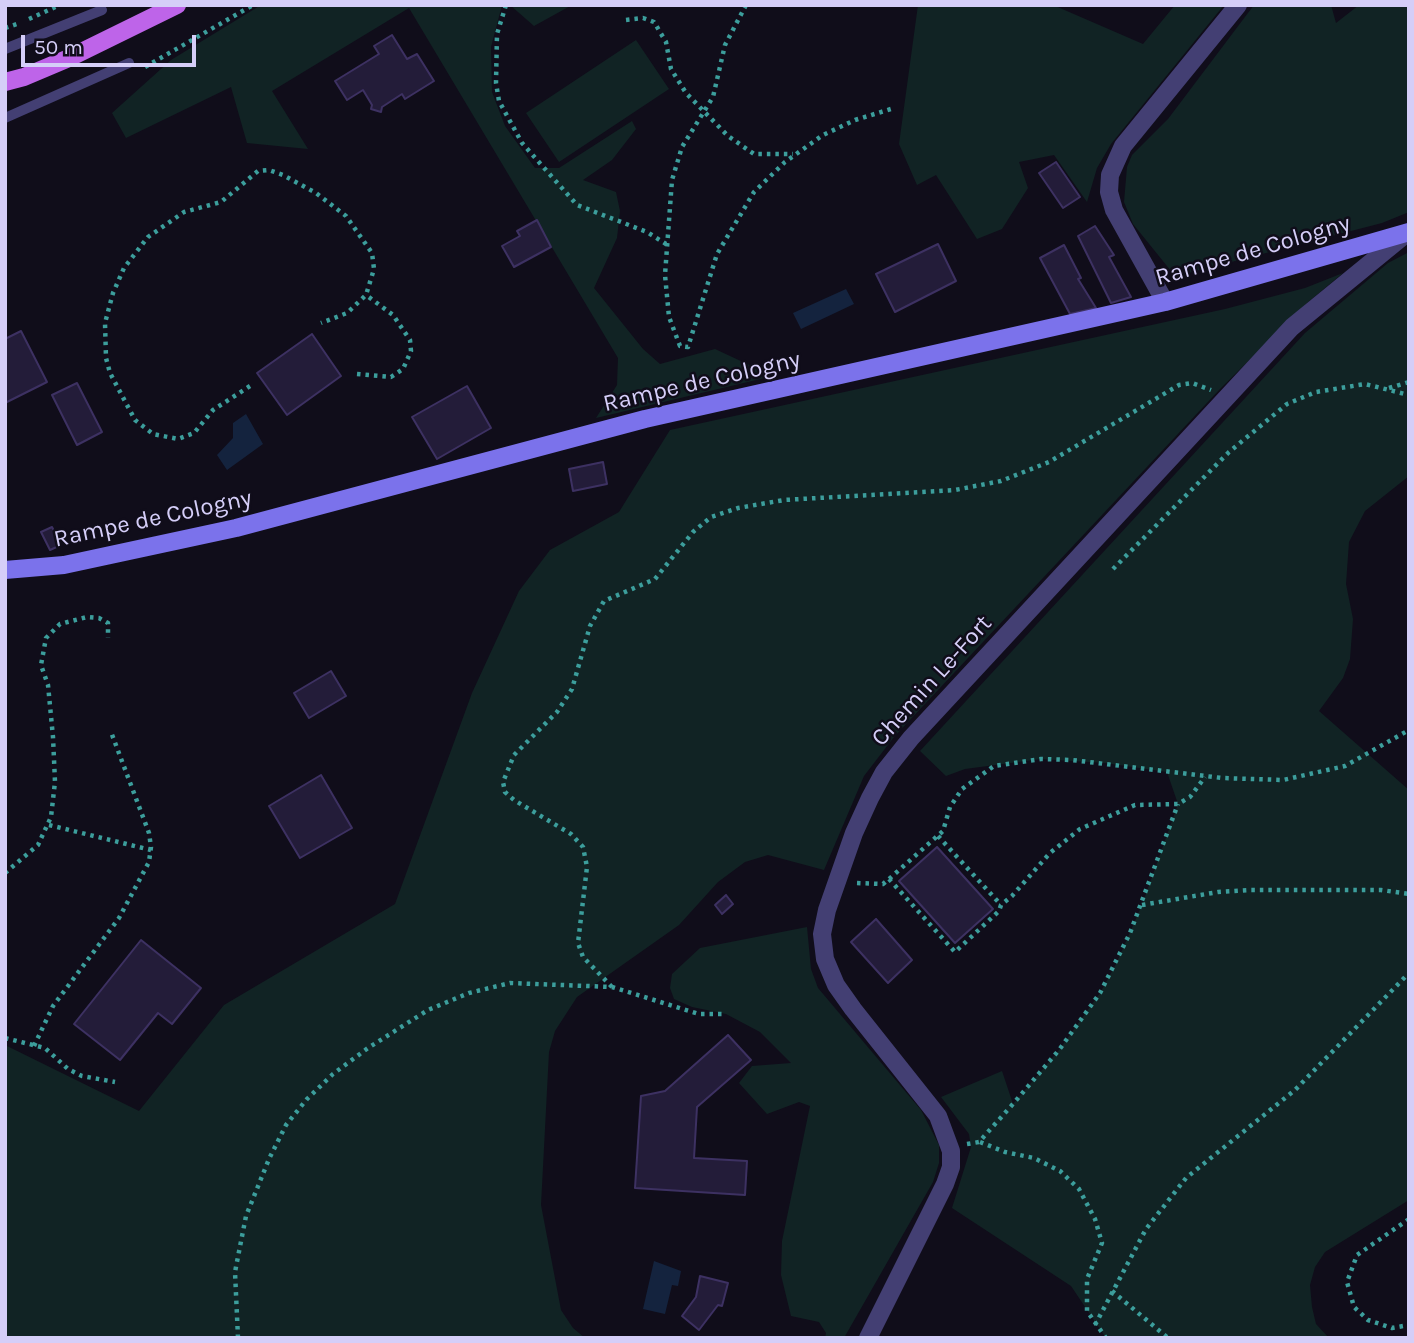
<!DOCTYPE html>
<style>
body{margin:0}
#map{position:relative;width:1414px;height:1343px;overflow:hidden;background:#100d1a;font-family:Karla,sans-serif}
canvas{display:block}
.frame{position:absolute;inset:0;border:7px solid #d5cef8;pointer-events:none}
.scale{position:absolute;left:21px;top:35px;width:175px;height:32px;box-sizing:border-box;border:4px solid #d5cef8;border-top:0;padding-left:9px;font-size:21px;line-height:24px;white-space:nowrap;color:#d5cef8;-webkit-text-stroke:5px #100d1a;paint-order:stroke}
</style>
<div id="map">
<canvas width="1414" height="1343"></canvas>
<div class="frame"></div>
<div class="scale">50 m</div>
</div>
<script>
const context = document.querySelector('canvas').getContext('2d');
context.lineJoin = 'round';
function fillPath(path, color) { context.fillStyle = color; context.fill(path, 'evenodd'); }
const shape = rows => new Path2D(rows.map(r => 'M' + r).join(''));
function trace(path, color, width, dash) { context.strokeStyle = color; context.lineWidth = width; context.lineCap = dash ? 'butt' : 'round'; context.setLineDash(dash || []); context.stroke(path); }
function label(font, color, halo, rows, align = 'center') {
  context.font = font + ' Karla,sans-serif'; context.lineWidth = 5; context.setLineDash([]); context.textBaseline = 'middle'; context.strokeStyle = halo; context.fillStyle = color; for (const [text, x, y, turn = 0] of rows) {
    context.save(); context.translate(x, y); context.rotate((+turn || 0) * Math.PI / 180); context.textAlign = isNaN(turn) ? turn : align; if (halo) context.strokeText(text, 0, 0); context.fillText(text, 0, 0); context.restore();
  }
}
const green = shape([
 [261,5,502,5,491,47,492,92,505,126,535,168,559,168,632,121,636,129,612,160,583,180,616,192,620,211,617,238,594,288,643,349,660,364,715,349,773,376,596,418,617,385,618,358,409,8,272,91,308,149,247,143,231,87,126,138,112,113,171,60],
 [510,5,572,5,534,26],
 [918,5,1053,5,1143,44,1175,5,1224,5,1111,144,1097,168,1087,202,1054,155,1019,162,1028,188,1002,229,977,239,936,175,917,185,899,144],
 [1254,5,1331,5,1336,23,1359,5,1409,5,1409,212,1382,223,1181,275,1171,271,1133,224,1124,202,1127,167,1132,155,1168,119],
 [636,40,669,89,559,162,526,113],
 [1409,252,1409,476,1365,511,1349,542,1346,584,1353,619,1350,659,1343,678,1319,711,1409,790,1409,1200,1325,1252,1315,1267,1310,1285,1312,1307,1316,1324,1329,1338,1106,1338,1071,1286,952,1208,971,1147,969,1134,941,1097,1002,1071,1013,1104,1059,1050,1100,993,1116,964,1142,905,1178,804,1167,772,1105,763,1041,759,965,769,946,776,920,751,1305,333,1388,263],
 [1343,273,1307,303,1220,389,894,737,864,776,824,870,768,855,745,862,718,882,679,925,577,997,555,1031,549,1052,541,1205,561,1310,573,1328,585,1338,5,1338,5,1045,139,1111,224,1005,395,904,472,693,519,591,550,550,619,512,670,430,1225,309,1305,288],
 [807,927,811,969,818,988,921,1110,939,1145,939,1163,933,1182,844,1338,825,1338,826,1333,819,1322,791,1316,781,1275,782,1241,810,1106,799,1102,767,1114,739,1083,752,1066,791,1063,760,1032,726,1014,692,1007,674,999,670,988,672,974,700,948]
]);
const water = shape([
 [846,289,854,304,801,329,793,313],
 [246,414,263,444,227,470,217,455,233,438,233,423],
 [654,1261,681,1271,678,1286,672,1285,665,1314,643,1309]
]);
const building = shape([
 [392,35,407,59,417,54,434,81,405,99,402,94,382,107,381,112,371,109,372,105,363,90,347,100,335,81,379,54,374,46,392,35],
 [1056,162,1080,197,1063,208,1039,173,1056,162],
 [537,220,551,247,514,267,502,246,520,236,517,231,537,220],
 [1095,226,1114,255,1109,257,1131,297,1111,303,1078,236,1095,226],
 [938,244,956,281,895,312,876,274,938,244],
 [1064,245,1081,278,1078,279,1096,308,1070,314,1040,258,1064,245],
 [21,331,47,382,5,403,5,339,21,331],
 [312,334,341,376,287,415,257,373,312,334],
 [77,383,102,432,77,445,52,395,77,383],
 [467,386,491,428,437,459,412,417,467,386],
 [603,462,607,484,573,491,569,469,603,462],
 [52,527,61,545,50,550,41,532,52,527],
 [331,671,346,696,309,718,294,693,331,671],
 [321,775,352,828,300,858,269,806,321,775],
 [937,847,993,909,955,943,899,881,937,847],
 [726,895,733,904,722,914,715,905,726,895],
 [876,919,912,960,888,983,851,942,876,919],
 [141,940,201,988,172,1024,158,1013,120,1060,74,1024,141,940],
 [728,1035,751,1060,697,1107,694,1158,747,1161,745,1195,635,1188,641,1096,665,1091,728,1035],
 [700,1276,728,1283,722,1306,718,1305,699,1330,682,1316,696,1297,700,1276]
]);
const path = shape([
 [506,5,497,34,496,83,499,101,522,143,577,205,647,232,666,244],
 [746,5,725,45,713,97,682,147,672,180,665,275,669,317,680,346,688,347,717,254,754,192,785,162,823,135,855,120,894,108],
 [29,19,60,5],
 [626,20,643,18,654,22,666,42,671,69,686,93,728,136,754,154,793,154],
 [5,28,17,24],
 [145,67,253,5],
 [357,374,391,377,403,369,411,351,410,340,393,315,366,295],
 [250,386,213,410,194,433,178,439,153,434,135,420,110,373,106,358,105,323,113,293,124,268,148,237,184,212,221,202,258,171,269,170,283,175,316,193,346,216,372,253,374,269,366,295,347,313,321,323],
 [1389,388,1409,382],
 [1113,569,1229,452,1287,404,1316,392,1365,384,1409,395],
 [49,825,151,850],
 [938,836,1001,905],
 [5,873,38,845,51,817,55,782,53,737,48,685,41,665,46,638,60,624,87,617,99,618,108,623,108,638],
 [889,879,955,952,999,911,1001,905,1012,896,1050,853,1080,829,1135,805,1178,804,1190,797,1205,777],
 [857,883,883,884,889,879,943,831,950,807,962,789,994,766,1041,759,1072,760,1222,778,1283,780,1345,766,1409,730],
 [1142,905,1218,892,1249,890,1381,890,1409,894],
 [612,987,583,957,578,943,587,867,583,847,571,834,514,800,505,792,503,782,514,755,557,712,572,689,590,626,604,601,655,579,693,532,711,517,738,508,784,500,955,490,1001,481,1049,462,1179,385,1192,383,1211,390],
 [5,1038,45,1048,68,1069,82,1076,115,1082],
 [34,1046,53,1006,119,918,149,862,151,847,149,833,111,732],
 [980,1142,1005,1152,1034,1158,1060,1171,1079,1189,1095,1219,1102,1243,1087,1279,1087,1311,1106,1338],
 [967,1144,979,1142,1013,1104,1059,1050,1100,993,1130,933,1178,804],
 [1409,1219,1357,1255,1347,1282,1354,1307,1368,1320,1392,1328,1409,1325],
 [1112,1291,1168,1338],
 [1095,1325,1146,1229,1186,1178,1295,1090,1409,973],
 [238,1338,235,1272,246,1216,269,1159,286,1125,307,1099,333,1074,368,1048,428,1010,469,993,510,983,612,987,699,1014,723,1014]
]);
const lane = shape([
 [5,49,102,10],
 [5,118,129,63]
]);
const street = shape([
 [1165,302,1114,210,1109,192,1110,175,1123,146,1238,5],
 [868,1338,945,1184,951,1167,951,1151,938,1116,853,1009,836,985,825,959,822,934,827,910,854,833,870,798,884,772,911,738,1292,327,1407,233]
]);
const secondary = shape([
 [5,570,64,565,236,528,645,419,1165,302,1409,232]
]);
const primary = shape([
 [5,82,24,77,69,58,177,5]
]);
const streetNames = [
 ["Rampe de Cologny",1253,251,-16],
 ["Rampe de Cologny",702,382,-13],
 ["Rampe de Cologny",153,519,-12],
 ["Chemin Le-Fort",932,681,-48]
];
fillPath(green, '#112324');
fillPath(water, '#14233e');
fillPath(building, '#231c39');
trace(building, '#3d3162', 2);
trace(path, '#3c9e9c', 4.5, [3.5, 5]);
trace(lane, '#433f73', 10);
trace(street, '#433f73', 18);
trace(secondary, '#7b72eb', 18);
trace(primary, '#be64e9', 18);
label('24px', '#d5cef8', '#100d1a', streetNames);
</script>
